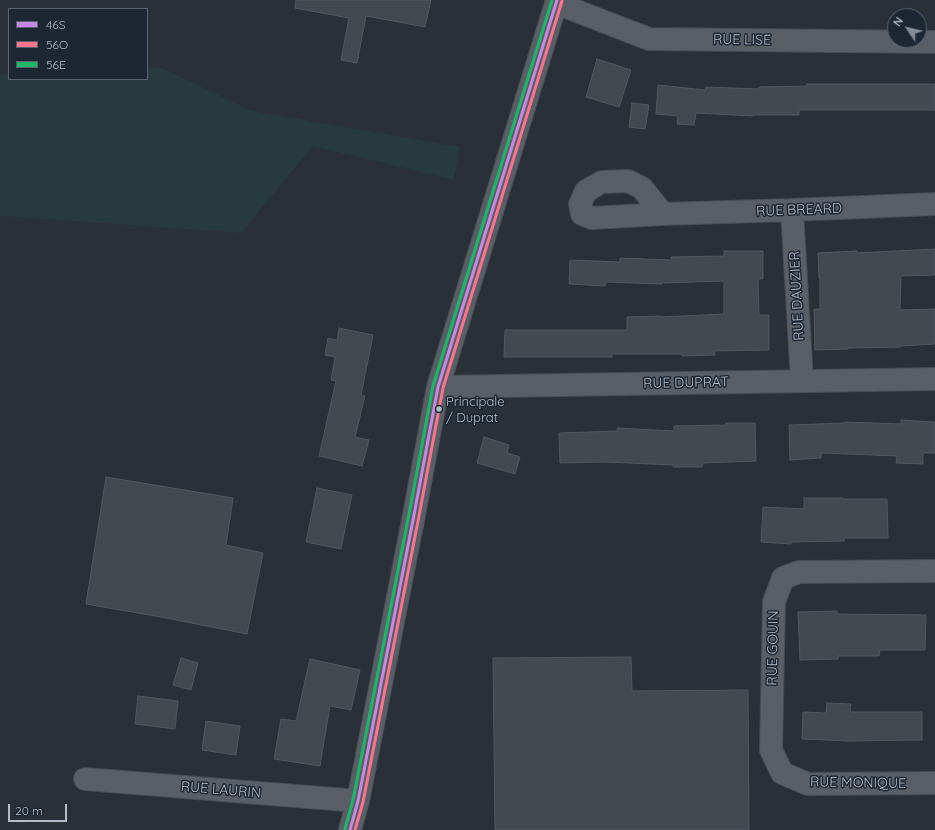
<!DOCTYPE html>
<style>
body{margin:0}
#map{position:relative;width:935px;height:830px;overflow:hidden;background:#2a3038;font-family:Quicksand,sans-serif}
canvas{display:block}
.legend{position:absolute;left:8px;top:8px;width:140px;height:72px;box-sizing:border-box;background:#1d2633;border:1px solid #59626f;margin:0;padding:5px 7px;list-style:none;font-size:12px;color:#b4bcc9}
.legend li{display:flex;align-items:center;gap:8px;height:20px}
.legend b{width:20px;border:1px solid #59626f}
.north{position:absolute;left:887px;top:8px;width:40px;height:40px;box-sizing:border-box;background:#1d2633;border:1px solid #59626f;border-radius:50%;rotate:305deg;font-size:11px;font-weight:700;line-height:16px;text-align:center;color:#b4bcc9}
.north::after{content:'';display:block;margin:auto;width:14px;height:18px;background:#848b96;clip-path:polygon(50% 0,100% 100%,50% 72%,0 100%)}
.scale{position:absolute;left:8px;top:804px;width:59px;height:18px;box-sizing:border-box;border:2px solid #b4bcc9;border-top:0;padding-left:5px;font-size:12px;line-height:14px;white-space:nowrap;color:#b4bcc9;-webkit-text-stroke:3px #1d2633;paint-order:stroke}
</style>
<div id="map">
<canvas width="935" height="830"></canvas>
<ul class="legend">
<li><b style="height:5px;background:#c787e3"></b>46S</li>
<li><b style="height:5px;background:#fc738d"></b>56O</li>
<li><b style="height:5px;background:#1ab867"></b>56E</li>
</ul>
<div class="north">N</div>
<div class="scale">20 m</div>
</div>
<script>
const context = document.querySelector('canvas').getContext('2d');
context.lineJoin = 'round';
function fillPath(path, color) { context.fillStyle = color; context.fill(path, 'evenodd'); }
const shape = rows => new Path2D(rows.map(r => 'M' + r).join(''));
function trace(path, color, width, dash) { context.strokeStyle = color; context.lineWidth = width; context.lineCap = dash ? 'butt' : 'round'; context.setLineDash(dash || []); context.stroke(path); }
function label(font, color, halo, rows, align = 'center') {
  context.font = font + ' Quicksand,sans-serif'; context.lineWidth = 3; context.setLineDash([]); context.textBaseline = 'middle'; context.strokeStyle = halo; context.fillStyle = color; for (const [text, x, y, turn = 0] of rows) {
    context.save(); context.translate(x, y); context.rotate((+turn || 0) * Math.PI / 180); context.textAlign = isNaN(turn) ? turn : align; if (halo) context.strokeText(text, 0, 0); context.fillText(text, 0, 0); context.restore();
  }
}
const green = shape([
 [147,67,164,69,252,111,460,147,454,180,313,146,241,233,0,216,0,75,9,73,9,79,147,79]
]);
const building = shape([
 [296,0,431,0,425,27,366,16,357,63,341,60,349,18,295,8,296,0],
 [597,59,631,70,619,107,586,97,597,59],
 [807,84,935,84,935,110,799,110,799,115,754,115,753,116,696,113,694,125,677,124,678,116,656,114,658,85,705,90,706,87,759,89,759,87,807,86,807,84],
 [632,103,649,105,645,129,629,127,632,103],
 [935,249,935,275,901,276,900,310,935,309,935,344,900,346,900,347,848,348,848,349,815,350,814,309,820,309,820,278,819,278,818,253,857,251,857,253,935,249],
 [724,251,763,251,763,279,758,279,759,315,769,315,769,350,715,351,715,355,682,356,682,354,612,354,612,357,504,357,505,330,627,330,627,317,660,316,660,317,724,314,724,281,662,283,662,284,606,282,605,286,569,284,570,260,620,262,620,258,671,260,671,257,724,256,724,251],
 [339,328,373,335,361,395,365,396,355,437,369,440,362,466,319,456,336,381,331,380,335,357,325,355,328,338,337,340,339,328],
 [901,420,935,422,935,453,923,453,923,464,896,463,897,456,821,453,821,458,790,460,789,425,845,423,845,422,901,424,901,420],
 [726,423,755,423,756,461,702,463,702,467,673,467,673,465,606,462,560,463,559,433,617,431,617,428,674,431,674,426,726,425,726,423],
 [484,437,509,445,507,453,520,457,515,474,477,463,484,437],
 [106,477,233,498,226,545,263,553,247,634,161,617,86,604,106,477],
 [317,488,352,495,341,549,306,542,317,488],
 [804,498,843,498,843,499,887,499,888,538,844,538,844,541,791,542,791,544,761,542,763,507,804,509,804,498],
 [837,611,837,614,926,615,925,650,880,650,879,656,838,656,838,659,800,660,798,612,837,611],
 [631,657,632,691,748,690,749,830,495,830,493,658,631,657],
 [181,658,198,663,191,690,173,685,181,658],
 [310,659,360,670,351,710,330,706,320,766,274,759,281,719,296,721,310,659],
 [138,696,178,701,175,729,135,724,138,696],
 [827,703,851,704,850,712,922,712,922,740,849,741,802,739,803,712,826,713,827,703],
 [206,721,240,726,236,755,202,750,206,721]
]);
const minor = shape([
 [556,3,649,39,935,42],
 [792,210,802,381],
 [663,214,642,188,628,181,602,182,586,191,580,204,582,214,592,218,663,214,792,210,935,204],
 [438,387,935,379],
 [935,571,799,572,783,578,774,602,771,750,782,773,808,784,935,783],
 [85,779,358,801],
 [350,830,358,801,414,515,438,387,557,0]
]);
const bus1 = shape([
 [350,830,358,801,414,515,438,387,557,0]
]);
const bus2 = shape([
 [355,830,363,802,419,516,443,388,562,1]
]);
const bus3 = shape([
 [345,829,353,800,409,514,433,386,552,0]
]);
const markers = [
 [439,409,3.5,"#b4bcc9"]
];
const busNames = [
 ["Principale",446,402],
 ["/ Duprat",446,418]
];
const streetNames = [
 ["RUE LISE",742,40,1],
 ["RUE BREARD",799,210,-2],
 ["RUE DAUZIER",797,296,-93],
 ["RUE DUPRAT",686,383,-1],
 ["RUE GOUIN",773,648,-89],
 ["RUE MONIQUE",858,783,1],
 ["RUE LAURIN",221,790,5]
];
fillPath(green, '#273a3e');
fillPath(building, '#444950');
trace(building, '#52575f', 1);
trace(minor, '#484c53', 24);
trace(minor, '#5a5e66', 22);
trace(bus1, '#c787e3', 3);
trace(bus2, '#fc738d', 3);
trace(bus3, '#1ab867', 3);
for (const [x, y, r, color] of markers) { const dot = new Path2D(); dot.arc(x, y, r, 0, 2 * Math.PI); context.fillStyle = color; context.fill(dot); trace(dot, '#1d2633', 1.5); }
label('13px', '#b4bcc9', '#1d2633', busNames, 'left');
label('14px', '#b4bcc9', '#1d2633', streetNames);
</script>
